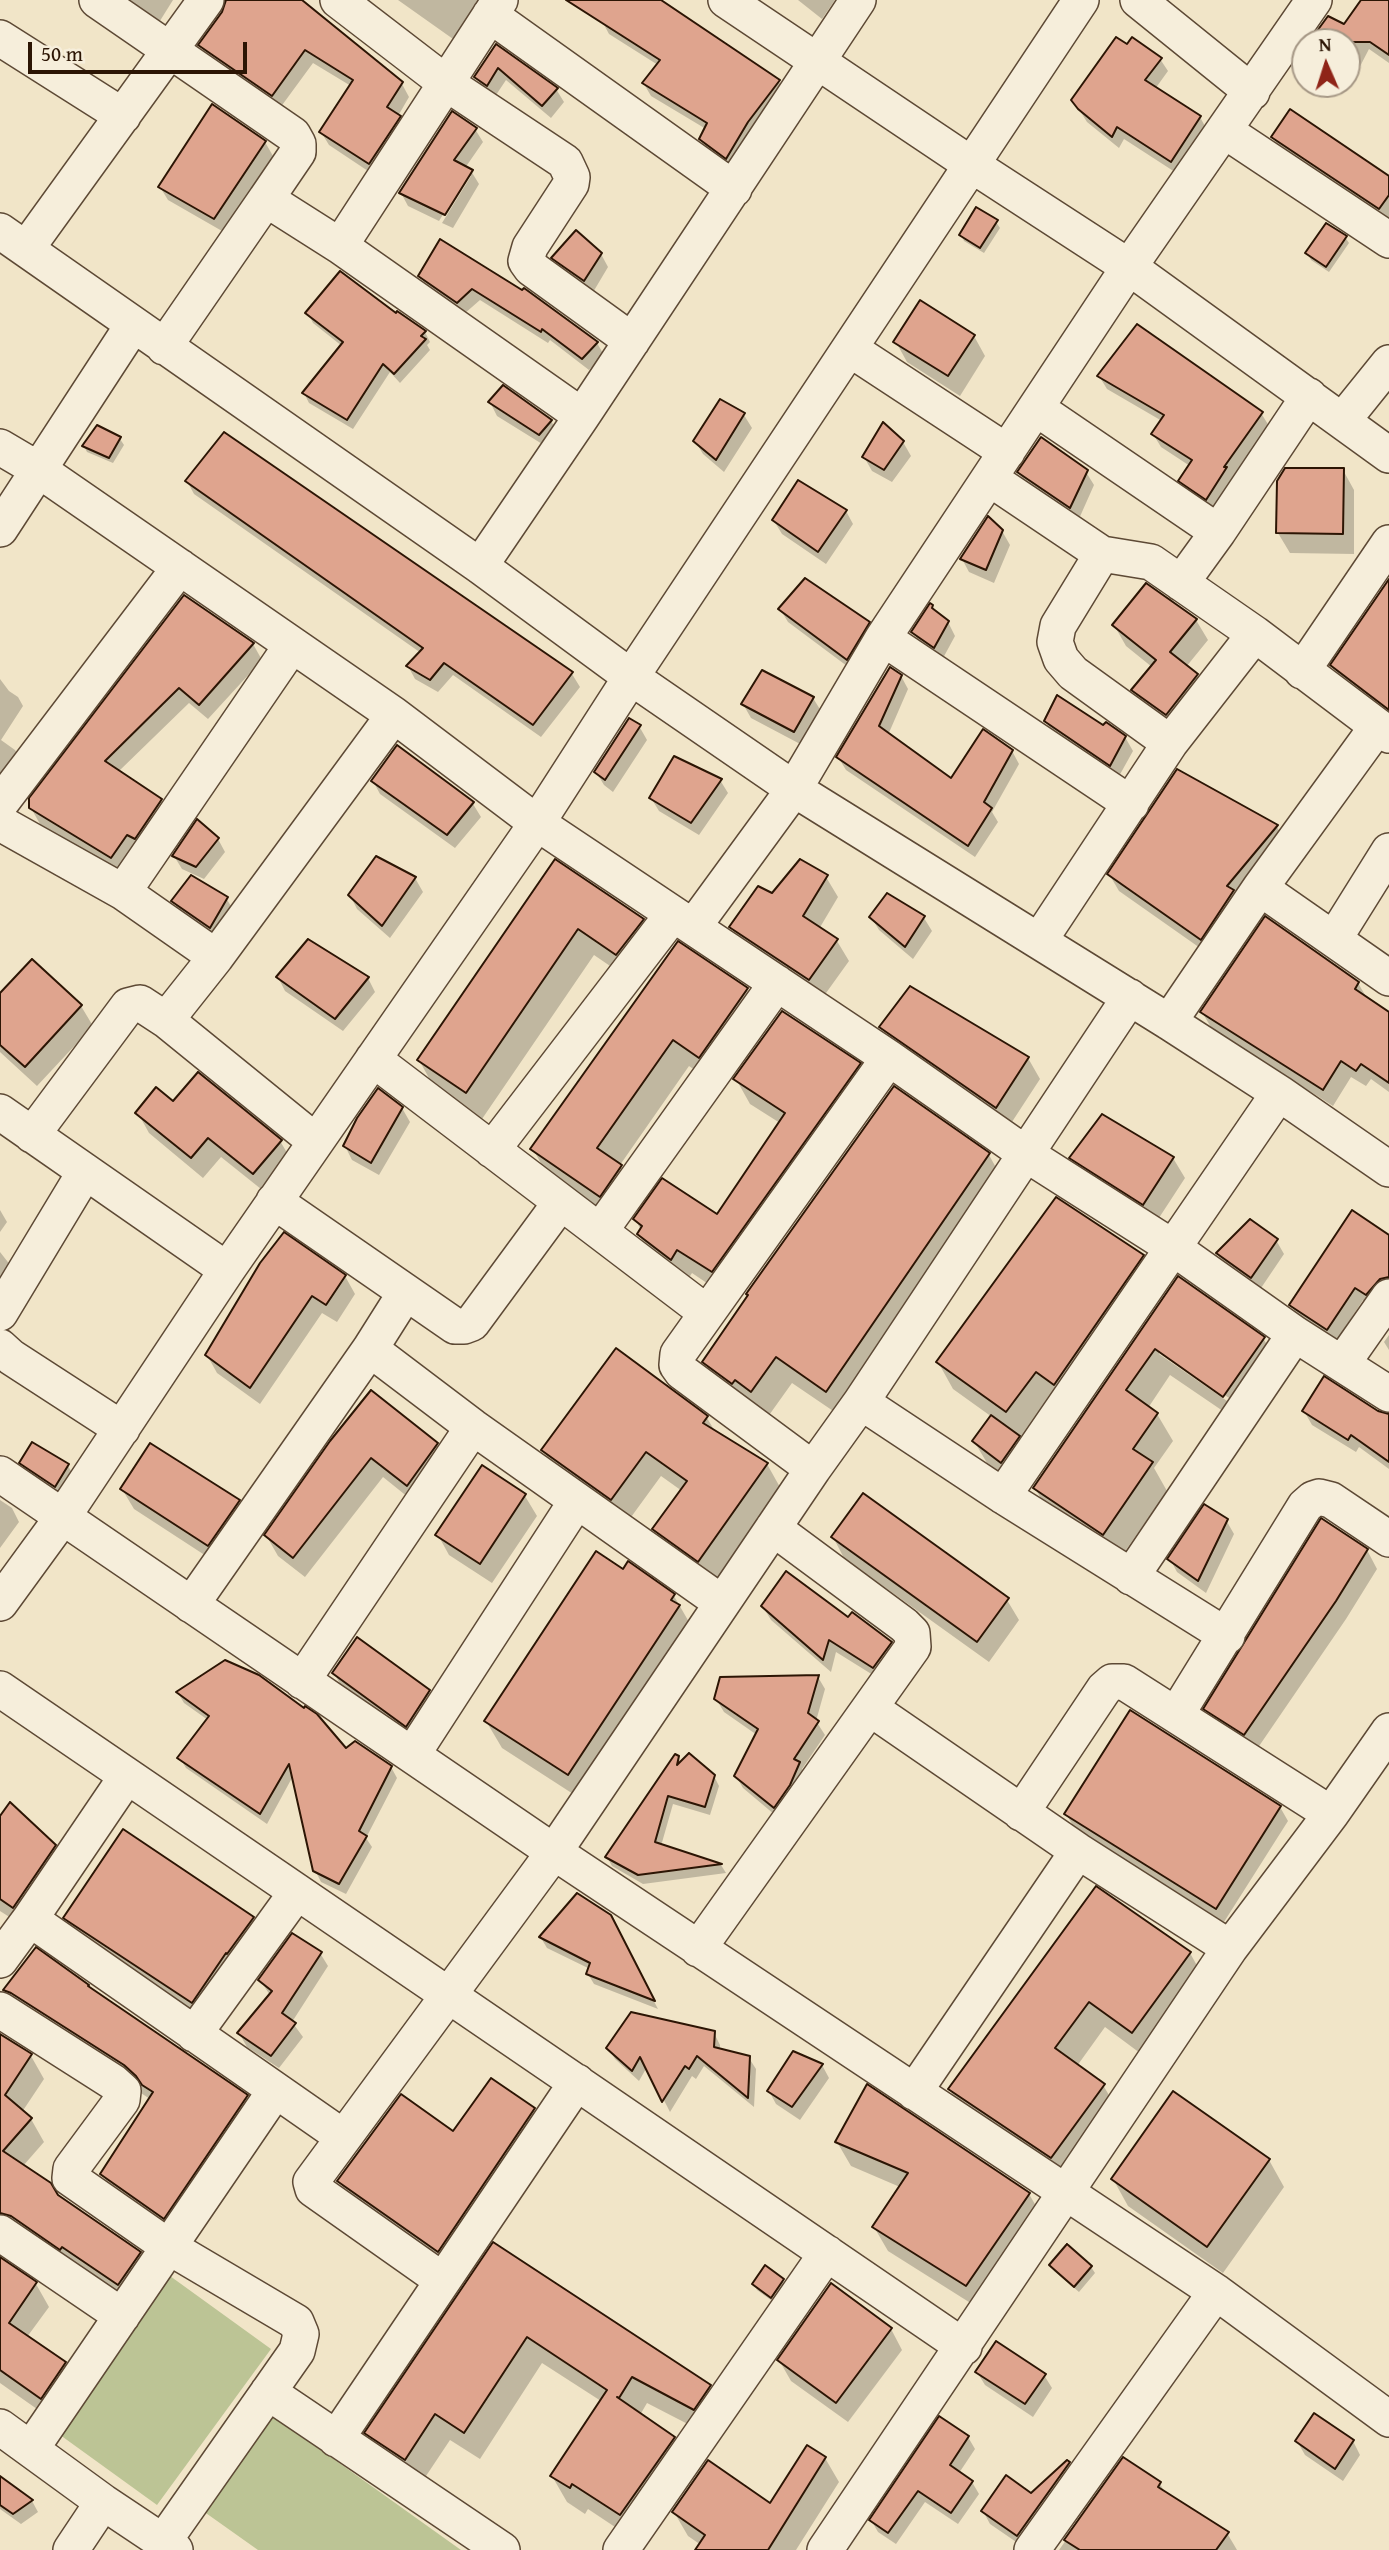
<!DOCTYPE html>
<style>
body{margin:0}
#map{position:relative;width:1389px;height:2550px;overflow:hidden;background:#f1e5c8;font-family:"Gentium Book Plus",serif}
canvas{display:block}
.north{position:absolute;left:1291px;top:28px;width:70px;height:70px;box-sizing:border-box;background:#f6eedb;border:2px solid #a59785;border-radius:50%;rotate:357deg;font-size:19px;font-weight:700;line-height:28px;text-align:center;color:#2c1504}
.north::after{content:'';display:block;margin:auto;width:24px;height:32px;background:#8f2418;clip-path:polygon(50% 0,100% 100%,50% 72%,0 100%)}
.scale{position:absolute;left:28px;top:42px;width:219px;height:32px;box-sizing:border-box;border:4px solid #2c1504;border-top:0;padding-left:9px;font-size:21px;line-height:24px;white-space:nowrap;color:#2c1504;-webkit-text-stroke:5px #f6eedb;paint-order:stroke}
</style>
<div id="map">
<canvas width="1389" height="2550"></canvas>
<div class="north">N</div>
<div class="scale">50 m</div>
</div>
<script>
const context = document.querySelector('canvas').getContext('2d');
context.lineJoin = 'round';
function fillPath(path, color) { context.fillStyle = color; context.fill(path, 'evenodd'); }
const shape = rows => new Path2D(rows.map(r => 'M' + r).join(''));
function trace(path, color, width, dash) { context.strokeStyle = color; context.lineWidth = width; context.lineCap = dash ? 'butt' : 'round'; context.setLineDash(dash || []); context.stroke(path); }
const green = shape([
 [170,2276,271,2349,157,2505,56,2432],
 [272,2415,461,2550,258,2550,203,2511]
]);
const shadow = shape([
 [123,0,173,0,158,24],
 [228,0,299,0,402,84,409,97,398,116,407,130,377,177,329,145,321,132,351,86,313,63,280,108,208,59,200,45,224,12],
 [398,0,502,0,470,51],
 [618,0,658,0,738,57,779,82,786,94,734,170,708,152,701,139,706,129,651,96,644,84,658,65,609,34,602,21],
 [798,0,835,0,822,19],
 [1363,0,1389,0,1389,63,1369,49,1354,78,1347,75,1347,42,1312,42,1345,26],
 [496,46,556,89,564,102,551,118,506,80,494,98,484,91,476,77],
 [1160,59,1168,71,1155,89,1200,117,1207,130,1178,174,1124,139,1119,148,1087,122,1073,100],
 [475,129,483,142,465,168,471,171,479,184,453,228,442,223,471,176,467,176,439,221,408,206,401,193],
 [1273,137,1389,179,1389,227,1284,158],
 [265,142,273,156,222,231,168,200,160,187],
 [996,222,1000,228,984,253,964,241,961,235],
 [1345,237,1349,243,1329,272,1311,260,1307,253],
 [601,254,608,267,592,294,561,271,553,258],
 [420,276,523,292,524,290,597,343,604,355,589,370,550,340,548,343,480,300,464,314,427,288],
 [308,313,397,315,398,314,425,332,430,342,427,345,430,350,400,383,390,372,353,429,309,403,304,393,342,346,313,323],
 [974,336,985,356,960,396,907,362,896,342],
 [1099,376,1261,413,1269,426,1232,480,1233,482,1214,512,1188,494,1180,481,1190,466,1161,447,1153,434,1162,421,1107,389],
 [490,402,551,421,559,434,547,447,497,416],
 [720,402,744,415,752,428,724,472,703,454,695,441],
 [98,427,120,439,124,445,113,463,87,452,84,446],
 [225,434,572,674,580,687,541,737,453,675,438,692,415,679,408,666,421,653,194,494,187,481],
 [903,442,911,456,892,482,872,471,864,457],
 [1343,470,1354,490,1354,554,1290,553,1278,533],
 [1086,472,1094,485,1078,521,1027,486,1019,473],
 [846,511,853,524,826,564,782,534,774,521],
 [1002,531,1010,545,994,583,969,572,962,559],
 [1389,580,1389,722,1347,691,1332,665],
 [185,597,253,644,262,660,208,719,189,703,118,772,161,800,170,816,121,873,40,824,31,808],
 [932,606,937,614,948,622,955,636,942,660,921,646,913,632],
 [780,609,868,623,876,636,855,672,788,622],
 [1196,620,1208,640,1186,667,1197,675,1209,696,1178,734,1145,711,1133,690,1152,667,1126,646,1114,625],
 [901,676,908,689,888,735,951,780,1012,751,1019,764,992,812,998,822,975,857,846,770,838,757],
 [0,679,9,691,18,697,23,706,1,740,15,750,21,759,0,778],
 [813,698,821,711,802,745,751,718,743,704],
 [1046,721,1104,727,1125,737,1133,751,1118,778,1053,735],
 [639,726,647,740,613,792,604,785,596,772],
 [397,747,473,804,481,817,455,848,380,794,373,781],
 [1177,772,1277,827,1286,843,1210,955,1119,891,1109,874],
 [720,780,728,793,699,835,659,811,651,798],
 [218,839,225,852,204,879,182,869,174,856],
 [555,861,643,920,658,947,632,981,594,955,482,1119,434,1087,419,1060],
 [826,877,838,897,819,929,837,941,849,961,821,1000,742,947,731,927,773,895],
 [415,878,423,892,390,938,357,909,350,895],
 [887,895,924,918,932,931,913,959,879,930,871,917],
 [226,898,234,911,218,941,181,914,173,901],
 [678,943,747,990,763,1016,715,1084,689,1066,620,1165,636,1193,616,1222,548,1176,533,1149],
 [278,977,368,978,375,992,343,1031,285,991],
 [1358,983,1368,1000,1389,1014,1389,1092,1371,1079,1366,1086,1351,1077,1333,1106,1212,1029,1202,1012],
 [0,996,81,1006,93,1026,37,1086,0,1052],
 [881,1027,1028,1058,1040,1079,1008,1128,893,1048],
 [859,1064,874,1089,726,1296,692,1273,685,1284,653,1259,639,1234,641,1230,635,1219,718,1216,780,1123,750,1104,736,1079],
 [894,1088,989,1155,1004,1182,842,1417,792,1383,767,1418,720,1389,704,1362],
 [173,1103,280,1141,292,1161,266,1193,221,1157,203,1178,149,1133,138,1113],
 [402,1108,410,1122,379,1175,352,1160,345,1146],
 [1071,1158,1173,1158,1185,1178,1155,1224,1083,1178],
 [0,1210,7,1222,0,1232],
 [1389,1237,1389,1281,1372,1306,1363,1300,1335,1343,1299,1319,1291,1305],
 [1276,1240,1284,1254,1259,1291,1226,1267,1218,1254],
 [0,1252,11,1266,0,1281],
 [1142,1256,1158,1283,1017,1489,990,1468,974,1441,992,1417,953,1389,938,1362],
 [345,1276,355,1294,337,1322,322,1313,260,1404,217,1373,207,1355],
 [1179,1278,1263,1338,1279,1365,1239,1422,1170,1375,1148,1408,1157,1414,1173,1441,1154,1468,1167,1491,1119,1560,1050,1515,1035,1488],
 [1159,1350,1232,1400,1230,1403,1159,1354],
 [1389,1335,1389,1350,1384,1342],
 [1304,1411,1389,1414,1389,1469,1359,1447,1356,1452,1312,1425],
 [707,1418,716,1433,767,1464,781,1489,713,1585,668,1554,654,1529,682,1491,661,1476,626,1524,557,1475,543,1450],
 [332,1442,437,1444,449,1464,419,1506,383,1477,305,1577,278,1556,266,1535],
 [21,1463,68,1466,76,1479,63,1500,29,1476],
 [482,1467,525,1496,537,1516,492,1583,449,1555,438,1535],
 [122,1489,238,1502,250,1522,220,1565,134,1509],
 [0,1500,12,1508,19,1522,0,1548],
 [1226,1520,1234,1534,1206,1593,1177,1572,1170,1559],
 [833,1537,1007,1600,1019,1620,989,1662,844,1558],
 [1367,1550,1377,1569,1346,1619,1255,1752,1216,1727,1206,1709],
 [624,1571,674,1596,689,1622,584,1801,502,1748,486,1721],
 [763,1607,849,1620,891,1643,899,1656,881,1680,836,1652,831,1672,771,1620],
 [334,1673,429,1692,440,1712,418,1746,345,1693],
 [818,1677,825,1689,816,1721,825,1735,802,1769,806,1777,781,1820,743,1788,736,1776,757,1735,724,1712,716,1699],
 [178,1693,391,1767,397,1778,366,1838,372,1847,346,1894,321,1882,315,1870,293,1776,267,1824,186,1768,180,1758,208,1720,184,1703],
 [678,1757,681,1763,714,1776,719,1786,710,1815,673,1804,661,1846,721,1865,726,1873,643,1884,612,1866,607,1857],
 [1280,1807,1288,1821,1224,1922,1074,1827,1066,1814],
 [0,1819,55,1846,66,1866,25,1927,0,1911],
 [1096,1889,1190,1953,1205,1980,1148,2059,1105,2027,1077,2066,1103,2085,1119,2112,1067,2184,965,2116,950,2090],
 [65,1918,253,1918,268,1945,208,2029,81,1945],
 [615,1927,658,2009,594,1984,588,1974,590,1969,547,1948,541,1938],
 [36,1950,246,2096,261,2122,179,2243,117,2200,102,2174,150,2099,27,2018,20,2016,5,1991],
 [320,1953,328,1966,292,2022,303,2037,279,2068,247,2047,239,2033,270,1995,260,1980],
 [714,2033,720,2045,720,2050,749,2058,756,2069,754,2107,704,2066,696,2079,692,2076,670,2112,647,2067,639,2081,615,2059,608,2048],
 [0,2036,31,2056,44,2079,22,2112,31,2119,44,2142,23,2166,57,2196,139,2253,153,2276,132,2307,0,2241],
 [822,2065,829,2078,800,2120,776,2104,769,2091],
 [534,2110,549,2136,454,2278,354,2208,339,2181,454,2134],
 [837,2142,1029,2194,1043,2218,980,2309,888,2251,874,2227,900,2187,851,2166],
 [1269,2160,1284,2187,1223,2273,1128,2206,1113,2179],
 [494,2244,709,2387,725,2413,709,2435,647,2403,640,2415,674,2438,689,2465,636,2541,588,2509,585,2514,567,2502,552,2476,601,2401,542,2363,480,2459,450,2440,420,2485,382,2460,367,2433],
 [0,2259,36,2284,49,2307,27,2337,65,2363,78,2386,54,2421,0,2383],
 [1051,2265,1091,2267,1095,2273,1079,2292,1054,2271],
 [783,2281,786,2287,775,2303,757,2290,754,2284],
 [891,2329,902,2350,848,2422,791,2381,779,2360],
 [977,2372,1044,2375,1052,2388,1033,2417,985,2385],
 [968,2437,975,2449,959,2473,972,2482,979,2494,958,2524,925,2502,896,2544,878,2532,871,2520],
 [1297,2441,1353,2441,1360,2455,1343,2481,1305,2455],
 [825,2458,839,2482,796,2550,697,2550,701,2545,688,2536,674,2512,770,2506],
 [1123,2460,1160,2484,1166,2494,1227,2533,1237,2550,1059,2550],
 [1069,2463,1076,2476,1025,2548,990,2524,983,2511,1031,2495],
 [0,2478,32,2501,38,2512,21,2524,0,2509]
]);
const building = shape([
 [226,0,302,0,403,82,387,107,401,116,369,164,319,132,353,80,305,50,272,96,198,45,222,12,226,0],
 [566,0,661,0,780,80,748,122,726,159,699,139,707,123,642,83,660,60,566,0],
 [1361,0,1389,0,1389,55,1370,42,1309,42,1328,16,1344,24,1361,0],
 [1116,37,1127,44,1132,37,1162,58,1145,80,1201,116,1171,162,1117,127,1112,137,1078,109,1071,100,1116,37],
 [496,44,558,88,542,106,498,68,487,86,474,77,496,44],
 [212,104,266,141,214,219,158,187,212,104],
 [1290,109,1389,176,1389,195,1379,209,1271,137,1290,109],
 [452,111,477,128,454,160,473,170,445,215,399,193,452,111],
 [976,207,998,220,980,248,959,235,976,207],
 [1326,223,1347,236,1326,267,1305,253,1326,223],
 [576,230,602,253,584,281,551,258,576,230],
 [440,239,522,290,524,288,598,342,582,359,542,329,541,332,472,289,457,303,418,276,440,239],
 [340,271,396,313,397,311,426,331,421,336,426,339,394,374,383,364,347,420,302,393,343,342,305,313,340,271],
 [920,300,975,335,948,376,893,342,920,300],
 [1137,324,1263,412,1224,467,1227,467,1206,500,1178,481,1192,460,1151,434,1164,415,1097,376,1137,324],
 [503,385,552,420,539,435,488,402,503,385],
 [720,399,745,413,716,460,693,441,720,399],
 [883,422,904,441,884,470,862,457,883,422],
 [97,425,121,437,109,458,82,446,97,425],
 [224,432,573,672,533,725,444,663,430,680,406,666,423,648,185,481,224,432],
 [1041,437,1088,470,1070,508,1017,472,1041,437],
 [1285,468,1344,468,1343,534,1276,533,1277,481,1285,468],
 [798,480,847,510,818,552,772,520,798,480],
 [988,516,1003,530,986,570,960,559,988,516],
 [805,578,870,622,847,660,778,609,805,578],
 [1389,579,1389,710,1330,665,1389,579],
 [1146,583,1197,619,1170,652,1198,674,1166,715,1131,690,1156,660,1112,625,1146,583],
 [184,595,254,643,199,705,179,688,105,761,162,799,135,839,127,835,111,858,29,808,29,798,184,595],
 [930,603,933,605,932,608,949,621,934,648,911,632,930,603],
 [890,667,902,675,879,726,951,778,983,729,1013,750,984,802,992,808,968,846,836,757,890,667],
 [762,670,814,697,794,732,741,704,762,670],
 [1057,695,1103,725,1106,722,1126,736,1110,766,1044,721,1057,695],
 [629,718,641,725,605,780,594,772,629,718],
 [397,745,474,802,447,835,371,781,397,745],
 [674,756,722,779,691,823,649,798,674,756],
 [1177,769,1278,825,1227,886,1234,890,1201,940,1107,874,1177,769],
 [197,819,219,838,196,867,172,856,197,819],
 [376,856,416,877,382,926,348,895,376,856],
 [555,859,644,919,616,955,578,929,466,1093,417,1060,555,859],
 [800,859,828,875,803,916,838,939,809,980,729,927,758,886,772,893,800,859],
 [191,875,228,897,210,928,171,901,191,875],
 [887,893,925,916,905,947,869,917,887,893],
 [1265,916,1359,982,1355,989,1389,1012,1389,1083,1361,1064,1356,1071,1341,1061,1323,1090,1200,1012,1265,916],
 [308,939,369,977,335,1019,276,977,308,939],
 [678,941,748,988,699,1058,673,1040,597,1148,622,1165,600,1197,530,1149,678,941],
 [32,959,82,1005,25,1067,0,1045,0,993,32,959],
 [910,986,1029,1057,996,1108,879,1027,910,986],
 [782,1011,861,1063,712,1272,677,1250,671,1260,637,1234,642,1226,633,1219,662,1178,717,1214,785,1113,733,1079,782,1011],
 [198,1072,282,1140,253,1174,208,1138,191,1158,135,1113,156,1087,173,1101,198,1072],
 [894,1086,990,1153,826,1392,776,1357,751,1392,735,1380,732,1384,702,1362,748,1295,746,1294,894,1086],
 [378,1088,403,1107,371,1163,343,1146,357,1118,378,1088],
 [1102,1114,1174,1157,1143,1205,1069,1158,1102,1114],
 [1056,1197,1144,1255,1054,1385,1036,1372,1006,1412,936,1362,1056,1197],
 [1352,1210,1389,1235,1389,1277,1380,1279,1366,1295,1355,1288,1327,1330,1289,1305,1352,1210],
 [1250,1219,1278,1239,1251,1278,1216,1253,1250,1219],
 [284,1232,346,1275,326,1305,312,1296,250,1388,205,1355,260,1263,284,1232],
 [1178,1276,1265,1337,1223,1397,1155,1349,1126,1390,1158,1413,1133,1449,1153,1462,1103,1535,1033,1488,1178,1276],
 [616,1348,708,1416,703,1423,768,1463,698,1562,652,1529,687,1481,646,1452,611,1500,541,1450,616,1348],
 [1324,1376,1378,1411,1389,1414,1389,1462,1351,1435,1348,1440,1302,1411,1324,1376],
 [371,1390,438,1443,407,1486,371,1458,293,1558,264,1535,330,1441,371,1390],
 [991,1415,1020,1436,1001,1463,972,1441,991,1415],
 [32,1442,69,1464,55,1487,19,1463,32,1442],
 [150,1443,240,1500,208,1546,120,1489,150,1443],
 [482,1465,526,1494,480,1564,435,1535,482,1465],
 [863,1493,1009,1598,977,1642,831,1537,863,1493],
 [1204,1504,1228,1519,1198,1581,1167,1559,1204,1504],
 [1321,1518,1368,1549,1336,1601,1244,1735,1203,1709,1321,1518],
 [596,1551,623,1569,628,1561,675,1594,671,1600,680,1605,568,1775,484,1721,596,1551],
 [786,1571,848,1617,852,1612,892,1642,873,1668,829,1640,823,1660,761,1606,786,1571],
 [357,1637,430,1690,406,1727,332,1673,357,1637],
 [225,1660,259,1675,304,1708,305,1706,317,1714,346,1748,355,1741,392,1766,359,1831,367,1836,339,1884,313,1871,289,1764,260,1814,177,1758,209,1716,176,1692,225,1660],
 [819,1675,808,1713,819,1721,794,1759,800,1762,790,1785,774,1808,734,1776,758,1729,714,1699,720,1677,819,1675],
 [1130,1710,1281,1806,1216,1909,1064,1814,1130,1710],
 [689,1753,715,1775,705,1807,668,1796,655,1842,722,1864,638,1875,605,1857,675,1754,679,1756,677,1765,689,1753],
 [10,1802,56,1845,13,1908,0,1899,0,1816,10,1802],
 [123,1829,254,1917,227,1954,226,1953,192,2003,63,1918,123,1829],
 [1096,1886,1191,1952,1132,2033,1089,2002,1055,2048,1105,2084,1051,2158,948,2089,1096,1886],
 [577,1893,611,1915,655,2001,586,1974,590,1963,539,1937,577,1893],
 [292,1933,322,1952,282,2013,296,2023,271,2056,237,2033,272,1991,258,1980,292,1933],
 [36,1947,89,1985,88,1986,248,2095,164,2219,100,2174,153,2092,142,2085,136,2076,124,2065,11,1993,3,1990,36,1947],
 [631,2012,715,2031,714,2047,750,2056,748,2098,697,2056,689,2069,685,2066,662,2102,640,2057,632,2071,606,2048,631,2012],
 [0,2034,32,2054,5,2095,32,2118,3,2151,51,2183,58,2195,141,2252,118,2285,62,2247,60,2250,11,2216,0,2213,0,2034],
 [793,2051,823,2064,792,2107,767,2091,793,2051],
 [491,2078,535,2108,438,2252,337,2181,401,2094,453,2131,491,2078],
 [867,2084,1030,2193,966,2286,872,2227,908,2173,835,2142,867,2084],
 [1173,2091,1270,2159,1207,2247,1111,2179,1173,2091],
 [493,2242,711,2385,694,2410,632,2377,619,2398,617,2397,675,2437,620,2515,572,2484,570,2488,550,2476,607,2390,527,2337,464,2433,435,2414,405,2460,364,2433,493,2242],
 [1067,2244,1092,2266,1074,2287,1049,2265,1067,2244],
 [0,2257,37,2282,9,2323,66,2362,41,2399,0,2370,0,2257],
 [765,2265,784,2279,771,2298,752,2284,765,2265],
 [831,2283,892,2328,836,2403,777,2360,831,2283],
 [996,2341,1046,2374,1025,2404,975,2372,996,2341],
 [1314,2413,1354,2440,1335,2469,1295,2441,1314,2413],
 [939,2416,969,2436,950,2465,973,2481,951,2513,918,2491,888,2533,869,2520,939,2416],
 [807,2445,826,2457,768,2550,695,2550,705,2535,672,2512,708,2460,770,2503,807,2445],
 [1123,2457,1161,2482,1158,2487,1229,2532,1216,2550,1080,2550,1064,2540,1123,2457],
 [1067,2460,1070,2462,1017,2536,981,2511,1006,2475,1031,2493,1067,2460],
 [0,2476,33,2500,13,2514,0,2505,0,2476]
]);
const minor = shape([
 [97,0,293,135,298,144,298,152,266,199],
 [338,0,446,83,565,162,572,177,571,184,530,247,526,261,531,268,632,341],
 [500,0,340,246,582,416],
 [726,0,972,165,1129,267,1389,455],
 [1138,0,1252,92],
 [490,15,734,189],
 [0,38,123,116],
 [1225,131,1389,240],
 [0,231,480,566,631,677,794,789,1169,1022,1279,1093,1389,1169],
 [26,249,206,0],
 [164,347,266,199,340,246],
 [850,349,1007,452],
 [1036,408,1218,532,1309,396],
 [1343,420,1389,363],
 [0,447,39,470,394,715,537,823,889,1058,1026,1154,1172,1247,1295,1334,1389,1394],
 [989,478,1102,554,1151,562,1255,634,1389,735],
 [0,529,133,325],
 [1102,554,1058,626,1055,642,1061,659,1073,673,1170,743],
 [480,566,582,416,858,0],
 [1181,583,1218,532],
 [883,638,1131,804],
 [1302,671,1389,543],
 [0,804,180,567],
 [0,823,123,892,216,957],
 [1260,888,1389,978],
 [123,892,292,645],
 [693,927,794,789,883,638,1129,267,1314,0],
 [1334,939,1389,851],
 [1039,941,1170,743,1255,634],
 [1169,1022,1260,888,1377,727],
 [373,1059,707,1313],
 [0,1112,227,1270],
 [32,1135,128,1006,140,1003,166,1020],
 [315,1141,166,1020,216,957,394,715],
 [492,1150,673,914],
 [274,1201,455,1326,464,1326,472,1323,561,1202],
 [600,1231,777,983],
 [0,1313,85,1172],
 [0,1347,11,1357,122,1429],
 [370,1349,473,1427,722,1603],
 [1342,1364,1389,1297],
 [861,1402,1003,1496,1227,1636],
 [813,1469,682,1372,677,1365,678,1354,889,1058],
 [0,1474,554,1852,1216,2292,1389,2419],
 [1003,1496,1279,1093],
 [1131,1577,1295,1334],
 [0,1603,62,1518,227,1270,537,823,631,677,1081,0],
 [191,1605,370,1349,406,1292],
 [302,1681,473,1427],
 [0,1689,964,2347],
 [870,1708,1078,1851,1230,1948],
 [1176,1715,1305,1506,1313,1499,1319,1497,1331,1500,1389,1539],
 [412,1755,576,1502],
 [1021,1813,1104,1689,1112,1682,1124,1682,1331,1814],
 [30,1919,343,2137],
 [698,1949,913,1647,912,1633,904,1625,773,1528],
 [0,1960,30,1919,127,1776],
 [0,2010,113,2082,123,2091,122,2100,71,2169,70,2178,169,2247,296,2322,301,2334,297,2351,163,2542],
 [194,2034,297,1892],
 [914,2092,1078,1851],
 [0,2233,122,2316],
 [442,2280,313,2189,311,2182,554,1852,813,1469,861,1402,1130,997],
 [268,2392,502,2550],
 [0,2427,103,2502,175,2550],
 [336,2439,577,2082],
 [31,2449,275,2091],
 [71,2550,103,2502],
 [621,2550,827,2253],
 [825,2550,1230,1948,1331,1814,1389,1731],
 [1032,2550,1216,2292]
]);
fillPath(green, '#bcc495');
fillPath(shadow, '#0003');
fillPath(building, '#dfa48e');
trace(building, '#2c1504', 2);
trace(minor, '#5d4935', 38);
trace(minor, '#f6eedb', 35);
</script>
